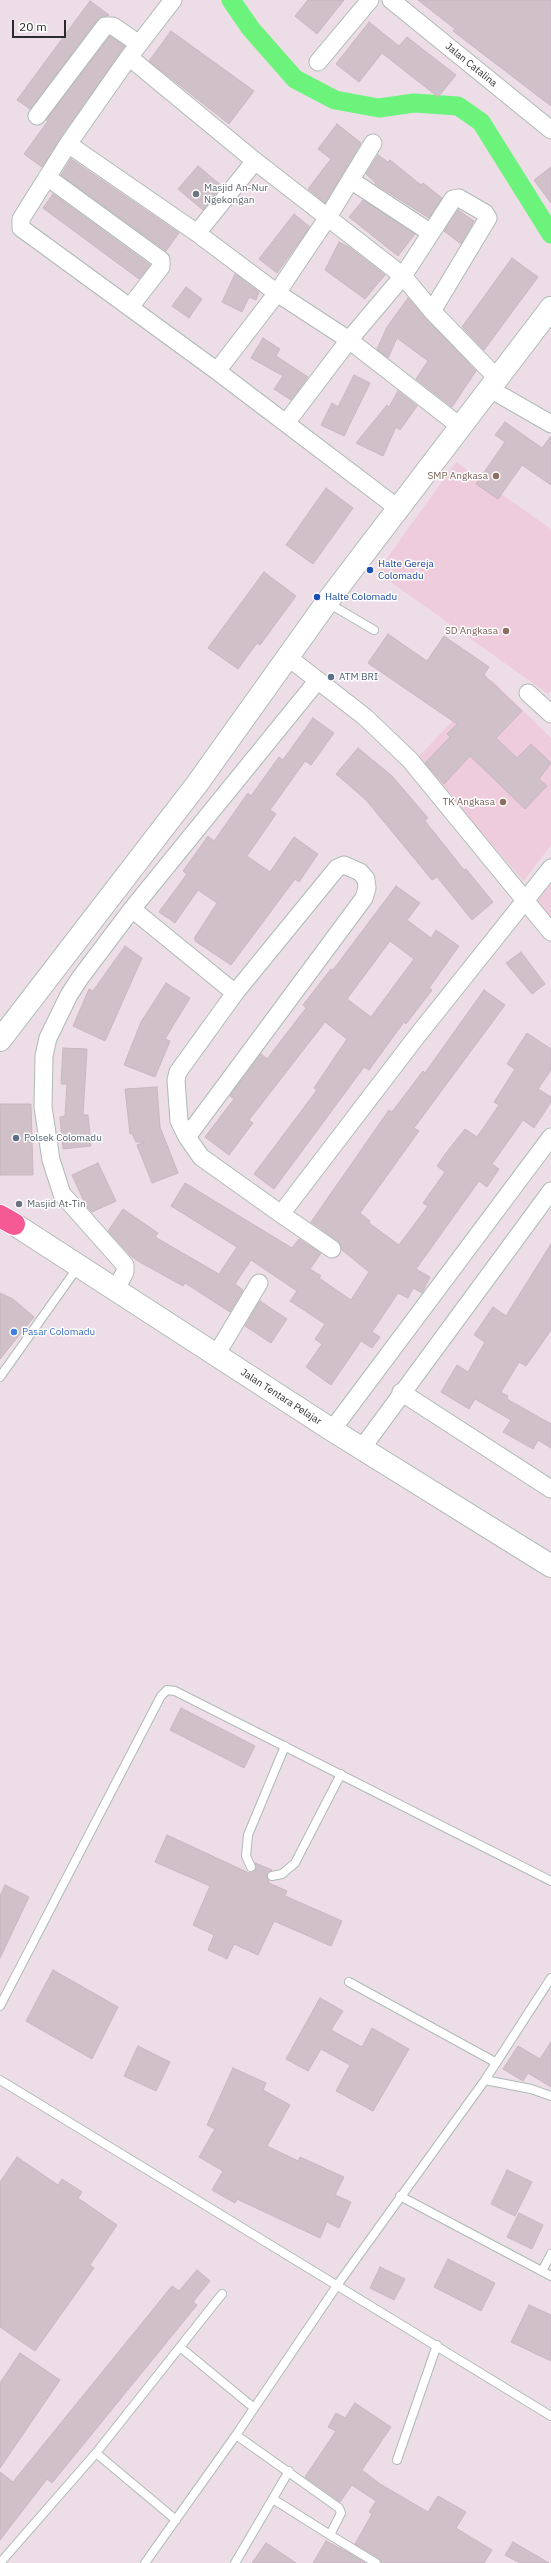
<!DOCTYPE html>
<style>
body{margin:0}
#map{position:relative;width:551px;height:2563px;overflow:hidden;background:#eddde6;font-family:"IBM Plex Sans",sans-serif}
canvas{display:block}
.scale{position:absolute;left:12px;top:20px;width:54px;height:18px;box-sizing:border-box;border:2px solid #2b2b2b;border-top:0;padding-left:5px;font-size:12px;line-height:14px;white-space:nowrap;color:#2b2b2b;-webkit-text-stroke:3px #fff;paint-order:stroke}
</style>
<div id="map">
<canvas width="551" height="2563"></canvas>
<div class="scale">20 m</div>
</div>
<script>
const context = document.querySelector('canvas').getContext('2d');
context.lineJoin = 'round';
function fillPath(path, color) { context.fillStyle = color; context.fill(path, 'evenodd'); }
const shape = rows => new Path2D(rows.map(r => 'M' + r).join(''));
function trace(path, color, width, dash) { context.strokeStyle = color; context.lineWidth = width; context.lineCap = dash ? 'butt' : 'round'; context.setLineDash(dash || []); context.stroke(path); }
function label(font, color, halo, rows, align = 'center') {
  context.font = font + ' "IBM Plex Sans",sans-serif'; context.lineWidth = 3; context.setLineDash([]); context.textBaseline = 'middle'; context.strokeStyle = halo; context.fillStyle = color; for (const [text, x, y, turn = 0] of rows) {
    context.save(); context.translate(x, y); context.rotate((+turn || 0) * Math.PI / 180); context.textAlign = isNaN(turn) ? turn : align; if (halo) context.strokeText(text, 0, 0); context.fillText(text, 0, 0); context.restore();
  }
}
const education = shape([
 [456,462,551,529,551,691,548,694,377,572],
 [492,680,551,738,551,845,524,881,416,759],
 [551,876,551,925,532,902]
]);
const canal = shape([
 [231,0,251,29,295,79,335,100,379,108,414,103,458,106,481,122,551,234]
]);
const building = shape([
 [308,0,344,0,317,34,295,16,308,0],
 [418,0,551,0,551,106,453,31,455,29,418,0],
 [90,1,109,15,97,20,30,109,17,100,90,1],
 [369,22,399,46,407,37,456,75,438,97,382,53,359,82,336,64,369,22],
 [171,31,254,91,229,124,149,61,171,31],
 [110,36,125,46,42,167,24,154,48,121,46,120,110,36],
 [337,124,361,143,325,203,308,189,331,159,318,149,337,124],
 [378,155,388,162,390,160,421,185,423,183,442,198,429,218,375,184,376,183,366,174,378,155],
 [71,159,179,233,166,251,61,175,71,159],
 [198,166,222,186,203,210,178,189,198,166],
 [551,167,551,203,534,180,551,167],
 [53,194,150,265,139,279,43,208,53,194],
 [363,200,415,234,398,256,349,217,363,200],
 [458,210,474,221,461,244,444,231,458,210],
 [294,214,310,227,277,273,259,259,294,214],
 [339,242,349,247,385,275,365,299,325,270,339,242],
 [512,258,538,277,484,350,462,327,512,258],
 [235,274,259,292,256,300,249,297,242,312,222,302,235,274],
 [186,287,202,299,189,318,172,306,186,287],
 [408,298,476,371,452,407,416,379,428,361,397,338,388,358,377,349,387,327,408,298],
 [263,338,280,349,276,356,308,377,291,400,274,389,283,376,251,358,263,338],
 [354,375,370,383,344,436,321,425,332,403,338,407,354,375],
 [398,391,417,406,400,430,396,427,383,456,356,443,387,405,389,407,398,391],
 [505,422,542,448,551,436,551,485,522,465,498,499,476,484,505,442,495,435,505,422],
 [326,488,353,508,313,564,286,545,326,488],
 [264,572,296,596,260,645,257,643,238,669,208,648,264,572],
 [388,634,427,661,444,636,489,667,484,675,522,711,496,738,517,758,531,744,551,763,539,779,547,786,525,809,470,756,444,784,425,763,450,737,447,734,457,724,368,663,388,634],
 [313,718,334,733,311,765,305,761,270,810,276,814,247,856,270,872,294,837,318,854,299,882,295,879,231,965,195,941,195,937,217,903,198,890,175,923,159,912,187,874,183,871,208,836,214,841,248,793,251,796,279,757,283,760,313,718],
 [358,748,392,776,428,818,425,821,464,870,466,869,493,902,472,920,437,877,432,880,366,800,336,774,358,748],
 [396,886,420,903,407,920,431,938,436,930,459,946,429,988,432,990,406,1024,404,1022,369,1070,364,1067,274,1189,254,1174,317,1090,314,1088,347,1039,325,1022,249,1120,253,1123,229,1155,205,1137,234,1099,230,1096,234,1090,261,1054,267,1059,306,1008,303,1005,331,969,333,970,396,886],
 [390,941,414,959,371,1017,347,999,390,941],
 [125,946,142,958,105,1041,73,1026,89,989,93,991,125,946],
 [521,952,545,984,532,994,506,963,521,952],
 [166,983,190,998,165,1039,170,1041,155,1077,124,1065,141,1022,166,983],
 [484,990,505,1005,414,1128,419,1131,360,1213,370,1221,369,1223,399,1245,428,1206,423,1203,445,1172,437,1166,446,1153,465,1129,477,1137,499,1105,494,1102,515,1069,507,1064,527,1033,551,1049,551,1070,538,1089,551,1097,551,1102,534,1128,523,1120,492,1164,499,1169,487,1187,479,1181,416,1269,430,1277,422,1293,413,1288,408,1298,398,1293,372,1332,380,1337,372,1348,361,1341,331,1385,306,1367,322,1344,315,1339,325,1324,290,1301,297,1291,251,1260,235,1284,243,1290,230,1312,185,1283,183,1286,138,1261,130,1255,108,1231,123,1209,158,1233,155,1237,219,1274,237,1247,171,1206,185,1183,292,1248,299,1239,321,1253,310,1269,321,1276,319,1278,351,1300,369,1272,342,1250,338,1241,311,1222,389,1110,392,1112,423,1071,425,1073,484,990],
 [63,1048,87,1049,83,1115,88,1115,91,1146,63,1149,60,1117,65,1116,67,1084,61,1084,63,1048],
 [157,1087,160,1127,178,1173,152,1183,137,1145,145,1142,136,1142,132,1133,130,1134,125,1089,157,1087],
 [0,1104,31,1104,33,1175,0,1175,0,1104],
 [98,1163,116,1201,92,1212,86,1206,72,1175,98,1163],
 [551,1244,551,1330,526,1366,519,1362,501,1392,508,1396,507,1399,551,1424,551,1448,538,1440,533,1449,503,1432,511,1420,475,1399,469,1409,441,1392,457,1365,468,1372,485,1342,474,1335,493,1307,506,1316,551,1244],
 [0,1293,13,1299,34,1317,0,1359,0,1293],
 [260,1301,287,1319,271,1343,245,1326,260,1301],
 [181,1708,255,1746,244,1768,170,1730,181,1708],
 [167,1835,249,1873,256,1870,255,1863,272,1870,267,1875,269,1883,287,1891,285,1896,342,1921,331,1946,274,1921,258,1955,234,1944,227,1959,208,1950,214,1935,193,1925,210,1886,155,1862,167,1835],
 [5,1885,29,1897,0,1958,0,1896,5,1885],
 [53,1970,118,2007,92,2059,26,2021,53,1970],
 [320,1998,343,2011,331,2030,362,2047,372,2028,409,2049,373,2111,336,2091,350,2065,321,2049,308,2071,286,2059,320,1998],
 [551,2042,551,2087,528,2073,523,2081,503,2069,518,2046,540,2059,551,2042],
 [138,2046,170,2062,156,2091,124,2076,138,2046],
 [233,2068,266,2083,263,2090,290,2105,267,2146,298,2161,300,2157,344,2177,335,2195,351,2202,339,2228,327,2222,320,2238,237,2199,235,2203,212,2190,223,2171,199,2157,215,2129,207,2125,233,2068],
 [17,2157,58,2185,62,2179,82,2192,78,2198,117,2225,90,2265,94,2268,35,2351,0,2327,0,2182,17,2157],
 [507,2170,532,2182,515,2216,491,2204,507,2170],
 [519,2213,543,2225,532,2249,507,2237,519,2213],
 [448,2259,495,2283,481,2311,434,2287,448,2259],
 [380,2267,405,2279,394,2300,370,2288,380,2267],
 [197,2270,210,2281,193,2302,197,2305,52,2483,47,2479,0,2540,0,2472,13,2482,172,2286,179,2291,197,2270],
 [529,2305,551,2315,551,2361,511,2342,529,2305],
 [20,2353,60,2380,0,2468,0,2383,20,2353],
 [355,2403,391,2427,362,2470,380,2484,428,2512,438,2496,466,2512,456,2528,492,2550,484,2563,381,2563,379,2558,355,2544,372,2514,369,2512,376,2501,352,2485,340,2502,305,2477,336,2431,328,2427,336,2413,345,2418,355,2403],
 [326,2541,349,2553,365,2563,313,2563,326,2541],
 [513,2542,549,2563,520,2563,505,2555,513,2542],
 [266,2543,296,2563,252,2563,266,2543]
]);
const service = shape([
 [328,603,374,630],
 [0,1377,78,1267],
 [251,1867,246,1856,248,1835,285,1746],
 [272,1876,282,1874,295,1863,341,1774],
 [349,1982,495,2062],
 [0,2006,161,1696,167,1690,175,1691,551,1881],
 [0,2080,551,2416],
 [485,2080,531,2089,551,2096],
 [400,2196,551,2276],
 [542,2271,551,2254],
 [180,2347,254,2408],
 [236,2435,339,2508,341,2513,330,2535,273,2499],
 [96,2453,176,2520],
 [397,2460,437,2345],
 [330,2535,376,2563],
 [0,2563,96,2453,222,2294],
 [145,2563,236,2435,338,2284,485,2080,551,1978],
 [235,2563,289,2471]
]);
const minor = shape([
 [173,0,129,57,255,161,403,276,432,311,498,379],
 [391,0,551,130],
 [129,57,68,144,21,219,21,228,217,371,399,509],
 [318,62,370,0],
 [37,116,105,26,113,26,139,44],
 [68,144,197,233,277,293,349,340,461,427],
 [47,177,161,260,161,267,130,307],
 [352,181,431,233],
 [197,233,255,161],
 [217,371,277,293,328,217,373,143],
 [490,389,551,424],
 [286,423,349,340,403,276,453,199,459,198,485,213,488,218,432,311],
 [289,658,365,717,410,760,551,932],
 [528,693,551,714],
 [132,909,235,993],
 [187,1137,364,898,367,888,366,879,360,872,344,865,337,868,235,993,178,1072,176,1080,179,1121,187,1137,201,1157,281,1214,417,1036,551,868],
 [281,1214,332,1249],
 [116,1289,125,1272,125,1265,62,1194,51,1160,43,1107,44,1056,48,1038,69,995,80,978,132,909,318,680],
 [216,1355,259,1283],
 [401,1392,551,1489],
 [332,1430,551,1137],
 [362,1448,551,1191]
]);
const secondary = shape([
 [0,1040,197,784,327,602,551,308],
 [14,1224,332,1430,551,1566]
]);
const primary = shape([
 [0,1216,14,1224]
]);
const markers = [
 [196,194,4,"#6b7280"],
 [496,476,4,"#8d6e63"],
 [370,570,4,"#1a4fb4"],
 [317,597,4,"#1a4fb4"],
 [506,631,4,"#8d6e63"],
 [331,677,4,"#5c6f8a"],
 [503,802,4,"#8d6e63"],
 [16,1138,4,"#5c6f8a"],
 [19,1204,4,"#6b7280"],
 [14,1332,4,"#3f7fe0"]
];
const streetNames = [
 ["Jalan Catalina",471,65,39],
 ["Jalan Tentara Pelajar",281,1397,33]
];
const worshipNames = [
 ["Masjid An-Nur",204,188],
 ["Ngekongan",204,200],
 ["Masjid At-Tin",27,1204]
];
const educationNames = [
 ["SMP Angkasa",488,476],
 ["SD Angkasa",498,631],
 ["TK Angkasa",495,802]
];
const transitNames = [
 ["Halte Gereja",378,564],
 ["Colomadu",378,576],
 ["Halte Colomadu",325,597]
];
const serviceNames = [
 ["ATM BRI",339,677],
 ["Polsek Colomadu",24,1138]
];
const shopNames = [
 ["Pasar Colomadu",22,1332]
];
fillPath(education, '#efccdc');
trace(canal, '#6cf37c', 19);
fillPath(building, '#d0c1c9');
trace(building, '#c9b6c0', 1);
trace(service, '#adbbb7', 10);
trace(minor, '#adbbb7', 19);
trace(secondary, '#adbbb7', 24);
trace(primary, '#fff', 24);
trace(service, '#fff', 8);
trace(minor, '#fff', 17);
trace(secondary, '#fff', 22);
trace(primary, '#f55a95', 22);
for (const [x, y, r, color] of markers) { const dot = new Path2D(); dot.arc(x, y, r, 0, 2 * Math.PI); context.fillStyle = color; context.fill(dot); trace(dot, '#fff', 1.5); }
label('10px', '#2b2b2b', '#fff', streetNames);
label('10px', '#5b616d', '#fff', worshipNames, 'left');
label('10px', '#785e54', '#fff', educationNames, 'right');
label('10px', '#164399', '#fff', transitNames, 'left');
label('10px', '#4e5e75', '#fff', serviceNames, 'left');
label('10px', '#366cbe', '#fff', shopNames, 'left');
</script>
